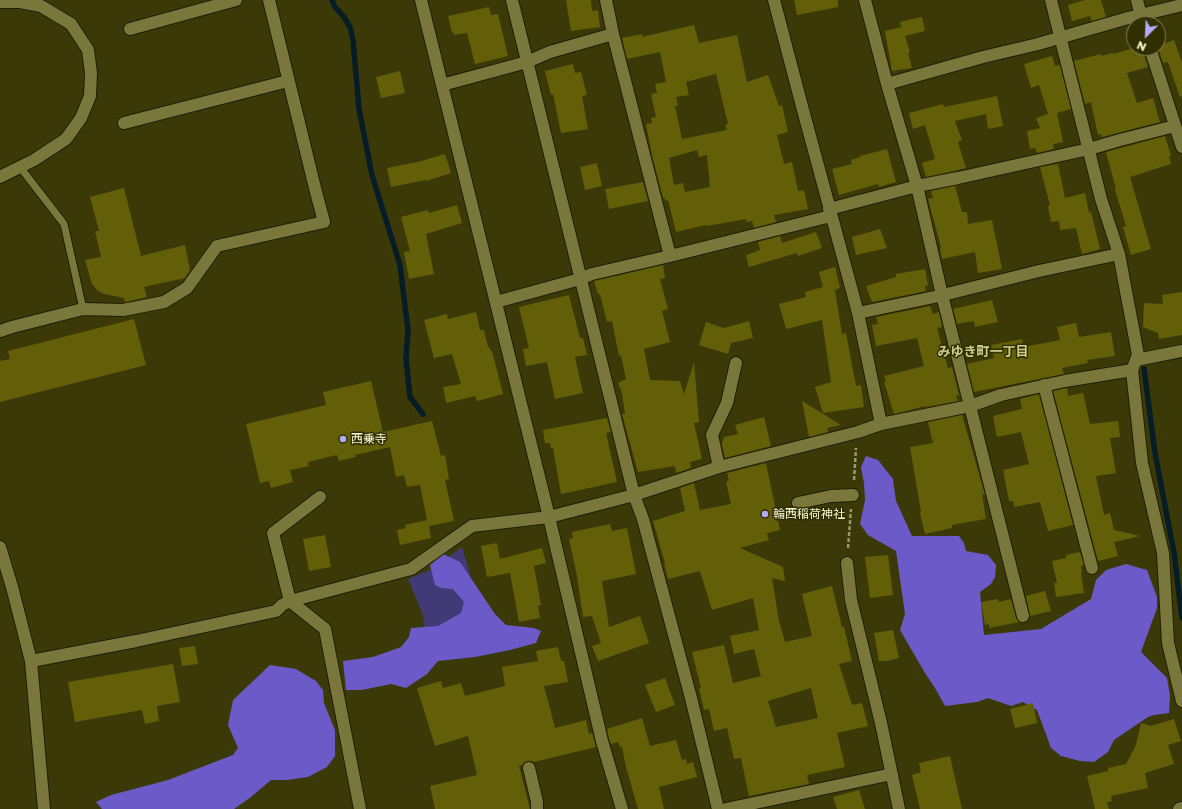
<!DOCTYPE html>
<meta charset="utf-8">
<style>
body{margin:0}
#map{position:relative;width:1182px;height:809px;overflow:hidden;background:#3b3908;font-family:Montserrat,sans-serif}
canvas{display:block}
.north{position:absolute;left:1126px;top:16px;width:40px;height:40px;box-sizing:border-box;background:#312e00;border:1px solid #807e56;border-radius:50%;rotate:204deg;font-size:11px;font-weight:700;line-height:16px;text-align:center;color:#f6f6d6}
.north::after{content:'';display:block;margin:auto;width:14px;height:18px;background:#b3adf9;clip-path:polygon(50% 0,100% 100%,50% 72%,0 100%)}
</style>
<div id="map">
<canvas width="1182" height="809"></canvas>
<div class="north">N</div>
</div>
<script>
const context = document.querySelector('canvas').getContext('2d');
context.lineJoin = 'round';
function fillPath(path, color) { context.fillStyle = color; context.fill(path, 'evenodd'); }
const shape = rows => new Path2D(rows.map(r => 'M' + r).join(''));
function trace(path, color, width, dash) { context.strokeStyle = color; context.lineWidth = width; context.lineCap = dash ? 'butt' : 'round'; context.setLineDash(dash || []); context.stroke(path); }
function label(font, color, halo, rows, align = 'center') {
  context.font = font + ' Montserrat,"Noto Sans JP",sans-serif'; context.lineWidth = 3; context.setLineDash([]); context.textBaseline = 'middle'; context.strokeStyle = halo; context.fillStyle = color; for (const [text, x, y, turn = 0] of rows) {
    context.save(); context.translate(x, y); context.rotate((+turn || 0) * Math.PI / 180); context.textAlign = isNaN(turn) ? turn : align; if (halo) context.strokeText(text, 0, 0); context.fillText(text, 0, 0); context.restore();
  }
}
const green = shape([
 [462,547,485,624,426,645,423,615,408,579,432,569]
]);
const forest = shape([
 [866,456,878,460,893,479,896,501,912,536,959,536,964,543,966,551,988,555,996,565,995,577,991,584,980,592,984,635,1041,629,1091,599,1096,580,1106,570,1126,564,1147,570,1157,597,1157,608,1141,652,1167,678,1170,696,1169,713,1154,715,1148,717,1114,740,1108,752,1094,762,1080,761,1061,756,1051,748,1037,710,1023,702,1011,706,988,698,977,702,945,706,935,688,925,673,900,630,905,614,896,551,868,535,860,524,865,500,864,483,861,467],
 [443,554,460,562,495,614,506,625,534,628,541,631,536,643,510,650,475,657,438,661,427,674,406,688,391,684,362,690,346,690,343,661,373,657,401,647,409,637,411,628,438,626,461,613,464,602,453,589,441,588,435,585,430,565],
 [270,665,296,669,316,681,323,690,324,703,335,730,335,756,327,767,308,777,287,780,271,780,251,797,234,809,102,809,96,802,111,795,168,780,233,755,238,748,228,725,233,700]
]);
const stream = shape([
 [332,0,335,7,344,17,350,27,353,40,359,109,372,175,400,265,408,330,406,358,410,397,423,414],
 [1144,369,1155,453,1174,553,1182,618]
]);
const building = shape([
 [566,0,591,0,592,11,598,10,600,27,571,31],
 [794,0,838,0,838,7,797,15],
 [1085,0,1101,0,1106,17,1092,21,1090,16,1072,21,1068,5],
 [489,7,491,15,498,14,508,56,475,64,467,33,454,35,453,32,452,33,448,16],
 [922,17,925,31,905,36,910,52,908,53,912,68,892,71,885,31,901,27,900,22],
 [694,25,699,43,737,35,747,82,768,75,779,106,782,105,788,132,777,135,784,164,792,162,798,191,804,190,808,209,774,215,776,222,754,228,752,221,746,222,746,219,707,226,706,225,676,232,668,200,665,201,665,198,663,198,652,155,646,124,652,123,651,118,656,117,651,94,657,93,655,84,666,82,660,52,627,59,622,38,642,34,642,37],
 [716,74,728,124,725,125,727,130,682,139,675,106,678,106,676,97,689,95,686,82],
 [697,150,699,157,707,155,710,187,685,192,683,183,674,185,669,158],
 [1174,40,1182,62,1182,96,1180,97,1168,62,1163,63,1158,48,1158,46],
 [1134,48,1139,48,1140,53,1143,52,1148,67,1127,73,1137,103,1153,98,1160,122,1102,137,1101,134,1098,135,1091,102,1085,104,1074,61,1101,54,1101,56,1113,53,1113,54],
 [1052,56,1055,66,1060,65,1071,109,1057,113,1063,142,1053,144,1054,149,1037,153,1035,148,1030,149,1027,131,1040,128,1036,118,1048,114,1039,85,1031,88,1024,64],
 [573,64,575,73,581,72,587,95,582,96,588,129,561,133,553,94,551,95,545,71],
 [400,71,405,93,381,98,376,77],
 [997,96,1003,126,988,129,986,114,955,121,962,140,958,142,966,168,926,177,922,163,935,159,925,125,913,129,909,113,943,104,944,107],
 [1165,136,1171,156,1169,157,1171,164,1130,177,1151,249,1131,255,1123,227,1126,226,1115,190,1116,189,1106,152],
 [887,149,896,182,879,187,878,184,839,195,832,169,852,164,851,160,860,157,860,156],
 [445,154,451,173,426,181,426,180,391,187,387,168,418,162],
 [597,163,602,186,585,190,580,167],
 [1058,164,1065,198,1085,193,1089,213,1091,212,1100,249,1082,254,1076,228,1060,230,1059,221,1051,222,1048,206,1050,205,1040,167],
 [643,182,648,201,609,209,605,189],
 [955,186,962,212,967,212,968,224,992,220,1002,269,978,273,975,252,942,259,940,249,941,247,928,199,933,198,931,191],
 [124,188,141,256,185,245,190,270,185,278,144,287,147,297,125,302,124,298,104,294,97,290,92,284,85,260,101,257,95,231,99,231,90,197],
 [457,205,462,223,426,234,434,274,409,279,404,252,410,251,401,217,428,210,429,213],
 [880,229,887,248,856,255,852,237],
 [816,232,822,248,798,256,797,253,749,267,746,255,760,250,758,242,780,236,782,243],
 [663,265,665,278,660,279,668,309,662,311,670,342,644,349,650,380,680,381,684,394,694,362,699,422,694,423,702,459,690,462,691,468,676,473,675,466,638,472,622,414,625,414,622,393,618,383,626,379,621,355,619,356,612,321,607,322,600,294,598,294,594,281],
 [835,267,840,288,835,290,842,334,846,333,856,386,861,385,864,407,823,413,815,387,831,382,822,320,786,329,779,304,806,297,805,292,823,287,819,272],
 [925,269,928,285,925,286,926,291,872,302,866,286,896,277,896,274],
 [1182,292,1182,335,1159,339,1158,333,1143,327,1144,303,1163,304,1162,295],
 [569,295,580,338,583,338,587,355,575,357,583,393,555,399,547,362,526,366,523,349,529,348,519,307],
 [992,300,998,322,975,327,974,321,957,324,953,309],
 [930,306,933,314,939,312,942,327,937,328,948,368,952,367,959,395,956,396,958,401,925,407,925,406,894,414,884,382,886,382,884,376,924,366,917,338,876,346,872,325,878,324,876,317],
 [476,312,480,330,484,330,488,347,489,347,491,351,492,351,503,394,477,401,475,396,446,403,443,387,461,384,452,354,434,358,424,320,447,314,448,319],
 [134,319,146,365,0,402,0,361,10,359,8,351],
 [749,321,753,338,731,343,728,354,699,345,706,322,724,328],
 [1076,323,1079,337,1111,332,1115,356,1087,360,1088,363,1062,368,1064,374,974,392,967,364,994,358,991,345,1022,339,1024,347,1060,340,1057,327],
 [371,381,383,432,432,421,441,456,445,455,449,479,445,480,454,521,429,526,431,538,400,545,397,530,406,528,405,525,427,520,420,485,407,487,404,475,396,477,390,447,355,455,356,457,339,461,337,455,308,462,309,466,290,470,293,482,271,488,269,481,260,483,246,424,326,405,323,392],
 [1067,388,1068,396,1083,393,1090,424,1118,421,1120,437,1110,438,1116,473,1096,476,1104,515,1110,513,1114,530,1140,536,1114,542,1118,556,1098,561,1053,391],
 [1039,394,1073,525,1048,531,1040,502,1014,507,1013,501,1009,501,1003,470,1029,464,1021,432,997,437,993,416,1022,409,1020,399],
 [802,401,841,425,827,428,828,432,809,437],
 [962,415,985,495,982,494,986,519,952,525,952,528,925,534,920,513,921,512,910,447,933,443,928,422],
 [764,417,771,446,725,458,722,444,724,437,738,434,735,425],
 [607,418,611,432,606,433,617,482,561,494,553,448,551,448,550,443,545,443,543,430],
 [766,463,780,530,767,533,769,540,740,548,783,567,785,581,772,578,779,621,785,642,812,636,802,594,832,586,842,627,844,627,852,661,839,664,852,705,862,703,868,726,837,733,845,767,807,775,809,784,749,796,741,758,734,759,727,728,714,731,709,709,704,710,699,688,701,688,692,652,724,645,733,683,761,676,754,649,734,654,730,636,759,630,753,598,712,610,700,571,668,579,664,563,665,563,653,521,685,511,680,488,694,483,700,510,731,504,726,482,729,481,727,473],
 [811,688,818,718,776,727,768,701],
 [610,524,612,531,627,528,636,574,602,581,609,627,640,616,649,643,598,661,592,646,601,643,592,616,583,617,577,576,569,539,573,538,572,532],
 [325,535,331,567,309,571,303,539],
 [497,543,500,559,542,548,546,563,534,566,541,605,538,606,540,618,519,622,510,573,487,577,481,546],
 [1080,552,1084,565,1081,566,1082,572,1081,572,1084,593,1056,597,1054,583,1057,583,1052,561,1066,558,1066,555],
 [888,555,893,595,870,598,865,557],
 [1045,591,1051,611,1030,616,1026,596],
 [998,599,999,602,1011,599,1016,618,1019,622,989,628,989,624,985,625,981,602],
 [893,630,899,658,886,661,879,661,874,633],
 [195,646,198,664,182,666,179,648],
 [558,647,561,661,564,661,568,682,544,686,555,728,586,720,589,734,592,733,596,747,534,762,531,761,527,761,522,765,519,766,530,809,435,809,430,786,477,775,468,736,435,746,417,688,441,681,443,688,461,683,465,696,505,686,502,667,538,661,536,651],
 [173,664,180,702,157,706,159,721,145,724,142,710,75,722,68,682],
 [665,678,675,705,656,712,645,685],
 [1033,703,1037,723,1015,728,1010,709],
 [642,718,650,746,676,740,682,760,686,759,687,764,693,762,697,777,659,787,664,809,638,809,626,767,622,747,620,747,618,742,611,744,609,739,607,729],
 [1174,719,1181,741,1168,745,1174,764,1145,773,1148,788,1111,796,1112,801,1107,802,1109,809,1095,809,1087,776,1108,771,1108,768,1126,764,1136,745,1141,723,1151,726],
 [950,756,962,809,920,809,912,775,921,772,919,763],
 [859,790,865,809,837,809,833,797]
]);
const path = shape([
 [854,480,856,448],
 [848,548,851,509]
]);
const lane = shape([
 [20,167,64,224,83,309]
]);
const street = shape([
 [421,0,549,517,602,741,622,809],
 [512,0,634,495,643,519,691,698,718,809],
 [606,0,613,34],
 [774,0,803,110,858,313,881,424],
 [865,0,887,84,917,186,942,295,1023,616],
 [1051,0,1101,199,1119,254,1138,355,1132,370,1142,463,1163,553,1168,643,1182,701],
 [1137,0,1143,24],
 [0,2,20,2,41,6,71,24,88,50,91,73,90,96,81,118,66,139,34,160,0,177],
 [130,29,236,0],
 [1150,48,1182,147],
 [887,84,983,57,1038,44,1128,18,1182,5],
 [442,85,527,62,550,52,613,34,670,256],
 [124,123,288,81],
 [829,209,917,186,958,178,1089,149,1120,140,1175,126],
 [496,302,580,279,592,274,670,256,831,216],
 [858,313,939,296,1039,271,1119,254],
 [0,331,12,327,83,309,123,310,164,302,187,288,217,246,324,222,315,188,269,0],
 [1136,360,1182,351],
 [1044,385,1092,568],
 [719,467,712,435,727,403,736,363],
 [320,497,273,533,290,601,325,629,360,809],
 [798,503,831,496,853,495],
 [0,547,12,587,31,661,44,809],
 [847,563,851,600,881,723,899,809],
 [31,661,136,641,276,611,282,605,290,601,411,569,472,526,549,517,634,495,719,467,858,432,881,424,970,406,1001,395,1065,381,1132,370],
 [529,768,537,802,537,809],
 [726,809,892,774],
 [1179,809,1182,808]
]);
const markers = [
 [343,439,4,"#b3adf9"],
 [765,514,4,"#b3adf9"]
];
const poiNames = [
 ["西乗寺",351,439],
 ["輪西稲荷神社",773,514]
];
const neighbourhoodNames = [
 ["みゆき町一丁目",983,352]
];
fillPath(green, '#423977');
fillPath(forest, '#6c5ac8');
trace(stream, '#071d26', 5.5);
fillPath(building, '#635f08');
trace(lane, '#211f01', 9);
trace(street, '#211f01', 14);
trace(path, '#99986f', 2.5, [4, 2]);
trace(lane, '#79773b', 7);
trace(street, '#79773b', 12);
for (const [x, y, r, color] of markers) { const dot = new Path2D(); dot.arc(x, y, r, 0, 2 * Math.PI); context.fillStyle = color; context.fill(dot); trace(dot, '#312e00', 1.5); }
label('12px', '#f6f6d6', '#312e00', poiNames, 'left');
label('bold 13px', '#cfce8f', '#312e00', neighbourhoodNames);
</script>
